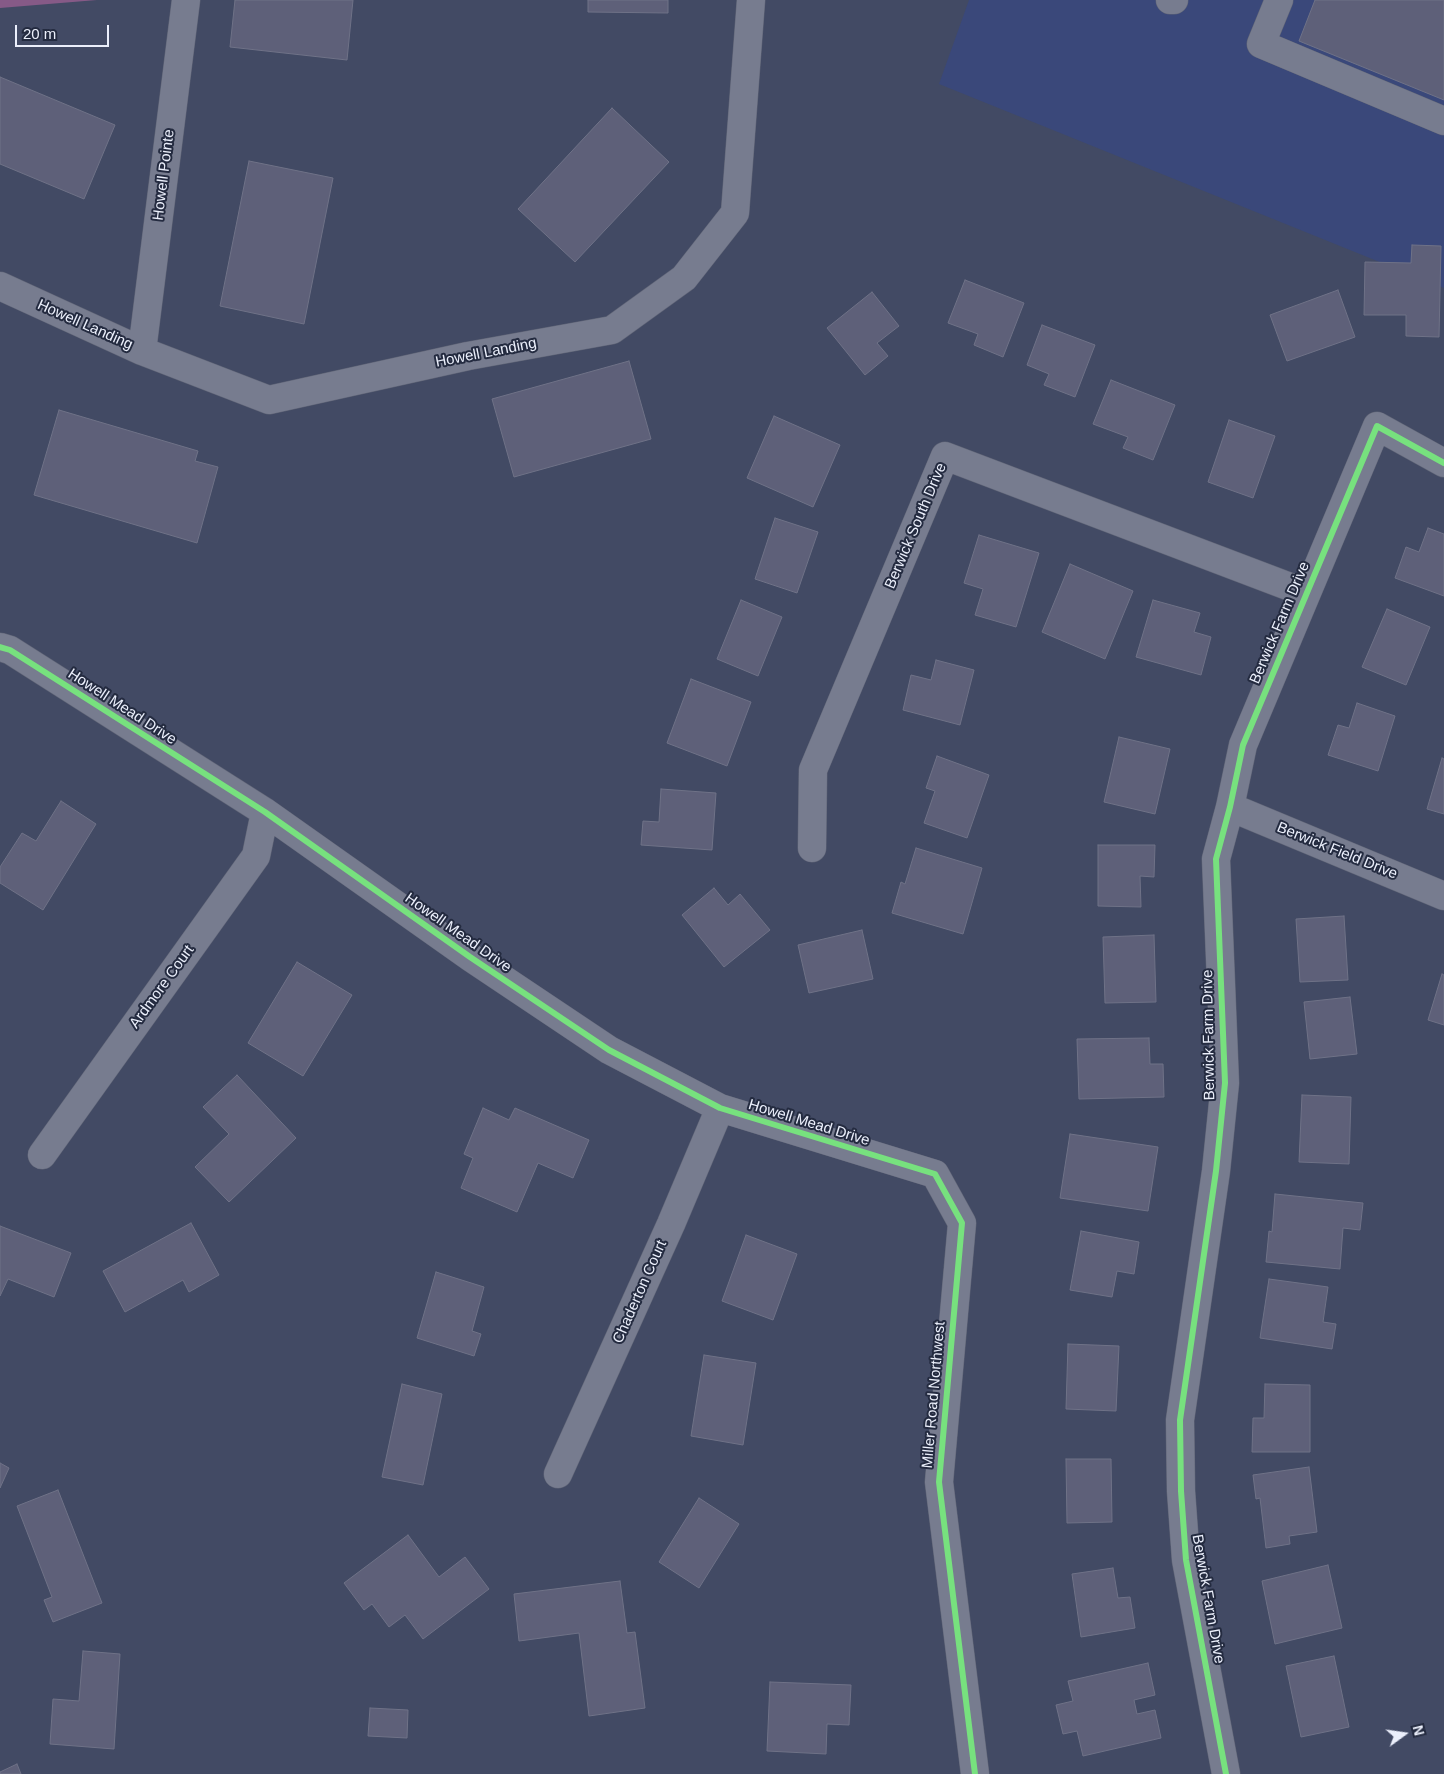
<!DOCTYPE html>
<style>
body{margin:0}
#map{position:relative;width:1444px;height:1774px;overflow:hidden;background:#424a64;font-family:Helvetica,sans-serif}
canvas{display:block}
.north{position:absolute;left:1379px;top:1709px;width:50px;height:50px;-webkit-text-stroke:4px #242b40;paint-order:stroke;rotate:76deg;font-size:14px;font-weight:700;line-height:20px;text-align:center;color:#ebeffb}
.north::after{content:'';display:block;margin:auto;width:18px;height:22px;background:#ebeffb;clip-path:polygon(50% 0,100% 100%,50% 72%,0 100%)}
.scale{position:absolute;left:15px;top:25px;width:94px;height:22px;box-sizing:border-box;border:2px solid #ebeffb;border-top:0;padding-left:6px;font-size:15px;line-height:18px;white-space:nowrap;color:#ebeffb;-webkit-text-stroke:4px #242b40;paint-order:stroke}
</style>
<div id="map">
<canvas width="1444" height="1774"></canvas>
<div class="north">N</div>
<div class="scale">20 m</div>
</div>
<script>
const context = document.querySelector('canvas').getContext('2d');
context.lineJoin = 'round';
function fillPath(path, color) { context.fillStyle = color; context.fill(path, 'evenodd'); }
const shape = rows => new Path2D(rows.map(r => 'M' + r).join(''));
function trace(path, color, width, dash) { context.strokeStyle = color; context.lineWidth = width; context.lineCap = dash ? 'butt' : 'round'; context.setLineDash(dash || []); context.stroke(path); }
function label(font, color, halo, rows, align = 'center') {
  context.font = font + ' Helvetica,sans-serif'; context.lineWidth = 4; context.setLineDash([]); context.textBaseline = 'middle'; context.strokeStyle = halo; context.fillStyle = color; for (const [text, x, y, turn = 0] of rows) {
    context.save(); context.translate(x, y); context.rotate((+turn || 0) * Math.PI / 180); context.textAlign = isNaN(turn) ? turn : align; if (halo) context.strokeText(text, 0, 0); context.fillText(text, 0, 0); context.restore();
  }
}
const built = shape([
 [969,0,1444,0,1444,288,939,84]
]);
const green = shape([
 [0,0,97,0,0,8]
]);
const building = shape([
 [235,0,353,0,347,60,230,47,235,0],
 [588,0,668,0,668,13,588,12,588,0],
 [1315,0,1444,0,1444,100,1299,41,1315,0],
 [0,77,115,125,84,199,0,164,0,77],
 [612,108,669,162,575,262,518,209,612,108],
 [249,161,333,178,304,324,220,306,249,161],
 [1412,245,1441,246,1439,337,1406,336,1406,315,1364,315,1365,262,1411,263,1412,245],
 [965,280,1024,303,1003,357,974,345,978,334,948,323,965,280],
 [1338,290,1355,337,1287,361,1270,315,1338,290],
 [872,292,899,326,877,343,888,356,865,375,827,328,872,292],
 [1042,325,1095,345,1075,397,1044,385,1049,374,1027,365,1042,325],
 [629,361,651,439,514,477,492,399,629,361],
 [1111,380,1175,405,1153,460,1123,448,1128,437,1093,424,1111,380],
 [59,410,198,451,195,461,218,467,197,543,34,495,59,410],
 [774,416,840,445,813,507,747,478,774,416],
 [1229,420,1275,436,1253,498,1208,482,1229,420],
 [775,518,818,532,797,593,755,579,775,518],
 [1428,528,1444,534,1444,596,1395,578,1406,547,1419,552,1428,528],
 [979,535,1039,553,1016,627,975,615,983,589,964,583,979,535],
 [1070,564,1133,591,1105,659,1042,632,1070,564],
 [741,600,782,617,758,676,717,659,741,600],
 [1153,600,1200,613,1194,632,1211,637,1201,675,1136,657,1153,600],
 [1387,609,1430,627,1406,685,1362,667,1387,609],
 [936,660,974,670,960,725,903,710,911,675,931,680,936,660],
 [691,679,751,702,727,766,667,743,691,679],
 [1357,703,1395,716,1378,771,1328,755,1338,725,1349,728,1357,703],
 [1119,737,1170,749,1155,814,1104,802,1119,737],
 [937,756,989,775,967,838,924,823,935,791,926,788,937,756],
 [1442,758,1444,759,1444,814,1427,809,1442,758],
 [661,789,716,793,712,850,641,845,643,821,659,822,661,789],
 [61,801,96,824,43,910,0,883,0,867,22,833,36,841,61,801],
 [1098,845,1155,845,1154,877,1140,876,1141,907,1098,906,1098,845],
 [916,848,982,868,963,934,892,913,901,882,905,884,916,848],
 [714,888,728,905,740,894,770,930,724,967,682,915,714,888],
 [1344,916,1348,980,1300,982,1296,919,1344,916],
 [862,930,873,979,809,993,798,945,862,930],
 [1154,935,1156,1002,1105,1003,1103,937,1154,935],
 [297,962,352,995,303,1076,248,1043,297,962],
 [1442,974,1444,975,1444,1025,1428,1020,1442,974],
 [1350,997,1357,1054,1310,1059,1304,1002,1350,997],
 [1149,1038,1150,1064,1163,1064,1164,1097,1079,1099,1077,1039,1149,1038],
 [237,1075,296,1138,229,1202,195,1167,229,1134,203,1107,237,1075],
 [1302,1095,1351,1097,1349,1164,1299,1162,1302,1095],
 [483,1108,509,1120,515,1108,589,1140,573,1178,538,1163,517,1212,461,1188,473,1158,464,1154,483,1108],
 [1070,1134,1158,1147,1148,1211,1060,1198,1070,1134],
 [1275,1194,1363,1203,1360,1230,1343,1228,1340,1269,1266,1262,1269,1231,1272,1232,1275,1194],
 [191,1223,219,1275,189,1292,183,1280,125,1312,103,1271,191,1223],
 [0,1226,71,1253,54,1297,8,1279,0,1296,0,1226],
 [1081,1231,1139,1242,1134,1274,1117,1271,1112,1297,1070,1290,1081,1231],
 [746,1235,797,1254,773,1320,722,1301,746,1235],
 [436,1272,484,1287,472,1331,481,1334,474,1356,417,1338,436,1272],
 [1269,1279,1328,1287,1323,1322,1336,1324,1332,1349,1260,1338,1269,1279],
 [1068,1344,1119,1346,1116,1411,1066,1409,1068,1344],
 [704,1355,756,1363,743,1445,691,1436,704,1355],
 [402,1384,442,1394,423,1485,382,1477,402,1384],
 [1265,1384,1310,1385,1310,1452,1252,1452,1253,1418,1264,1418,1265,1384],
 [1066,1459,1111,1459,1112,1522,1067,1523,1066,1459],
 [0,1463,9,1468,0,1488,0,1463],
 [1309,1467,1317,1532,1289,1536,1290,1544,1266,1548,1260,1498,1256,1499,1253,1475,1309,1467],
 [58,1490,102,1603,53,1622,44,1600,52,1597,17,1506,58,1490],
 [699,1498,739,1524,699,1588,659,1562,699,1498],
 [408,1535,439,1577,465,1557,489,1589,423,1639,405,1615,389,1627,372,1604,364,1610,344,1583,408,1535],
 [1328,1565,1342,1628,1275,1644,1262,1581,1328,1565],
 [1113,1568,1118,1598,1130,1597,1135,1628,1081,1637,1072,1574,1113,1568],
 [620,1581,627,1633,635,1632,645,1708,589,1716,579,1633,519,1641,514,1594,620,1581],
 [83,1651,120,1654,114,1749,50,1744,53,1699,79,1701,83,1651],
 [1334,1656,1349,1727,1301,1737,1286,1666,1334,1656],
 [1148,1663,1155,1695,1134,1700,1137,1714,1155,1710,1161,1738,1083,1756,1077,1731,1063,1734,1056,1705,1073,1701,1068,1681,1148,1663],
 [770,1682,851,1685,849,1725,827,1724,826,1754,767,1751,770,1682],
 [370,1708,408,1710,407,1738,368,1736,370,1708],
 [17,1764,21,1774,0,1774,0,1772,17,1764]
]);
const minor = shape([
 [1170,0,1174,0],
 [1279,0,1261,44,1444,121],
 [0,286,142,351,269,400,468,356,612,330,684,278,735,213,751,0],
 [142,351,186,0],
 [0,647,10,650,265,812,470,957,609,1050,720,1108,935,1174,962,1223,939,1482,975,1774],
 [1230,807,1444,896],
 [812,848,813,770,945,456,1306,593],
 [42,1155,256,856,265,812],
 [558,1474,671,1224,720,1108],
 [1226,1774,1186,1560,1181,1491,1180,1420,1216,1171,1225,1083,1216,859,1230,807,1243,745,1377,426,1444,463]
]);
const cycleway = shape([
 [0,647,10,650,265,812,470,957,609,1050,720,1108,935,1174,962,1223,939,1482,975,1774],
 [1226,1774,1186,1560,1181,1491,1180,1420,1216,1171,1225,1083,1216,859,1230,807,1243,745,1377,426,1444,463]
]);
const streetNames = [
 ["Howell Pointe",164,175,-83],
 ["Howell Landing",85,325,24],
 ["Howell Landing",486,353,-11],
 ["Berwick South Drive",916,526,-67],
 ["Berwick Farm Drive",1280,623,-67],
 ["Howell Mead Drive",122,707,33],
 ["Berwick Field Drive",1337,851,22],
 ["Howell Mead Drive",458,933,35],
 ["Ardmore Court",162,987,-54],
 ["Berwick Farm Drive",1209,1035,-91],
 ["Howell Mead Drive",809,1123,17],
 ["Chaderton Court",640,1292,-66],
 ["Miller Road Northwest",934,1395,-85],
 ["Berwick Farm Drive",1208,1599,80]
];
fillPath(built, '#3a487a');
fillPath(green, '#865a87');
fillPath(building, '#5e6079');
trace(building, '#6f7287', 1);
trace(minor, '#5f6476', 29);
trace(minor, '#777c8f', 28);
trace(cycleway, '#77e17e', 6);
label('15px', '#ebeffb', '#242b40', streetNames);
</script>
